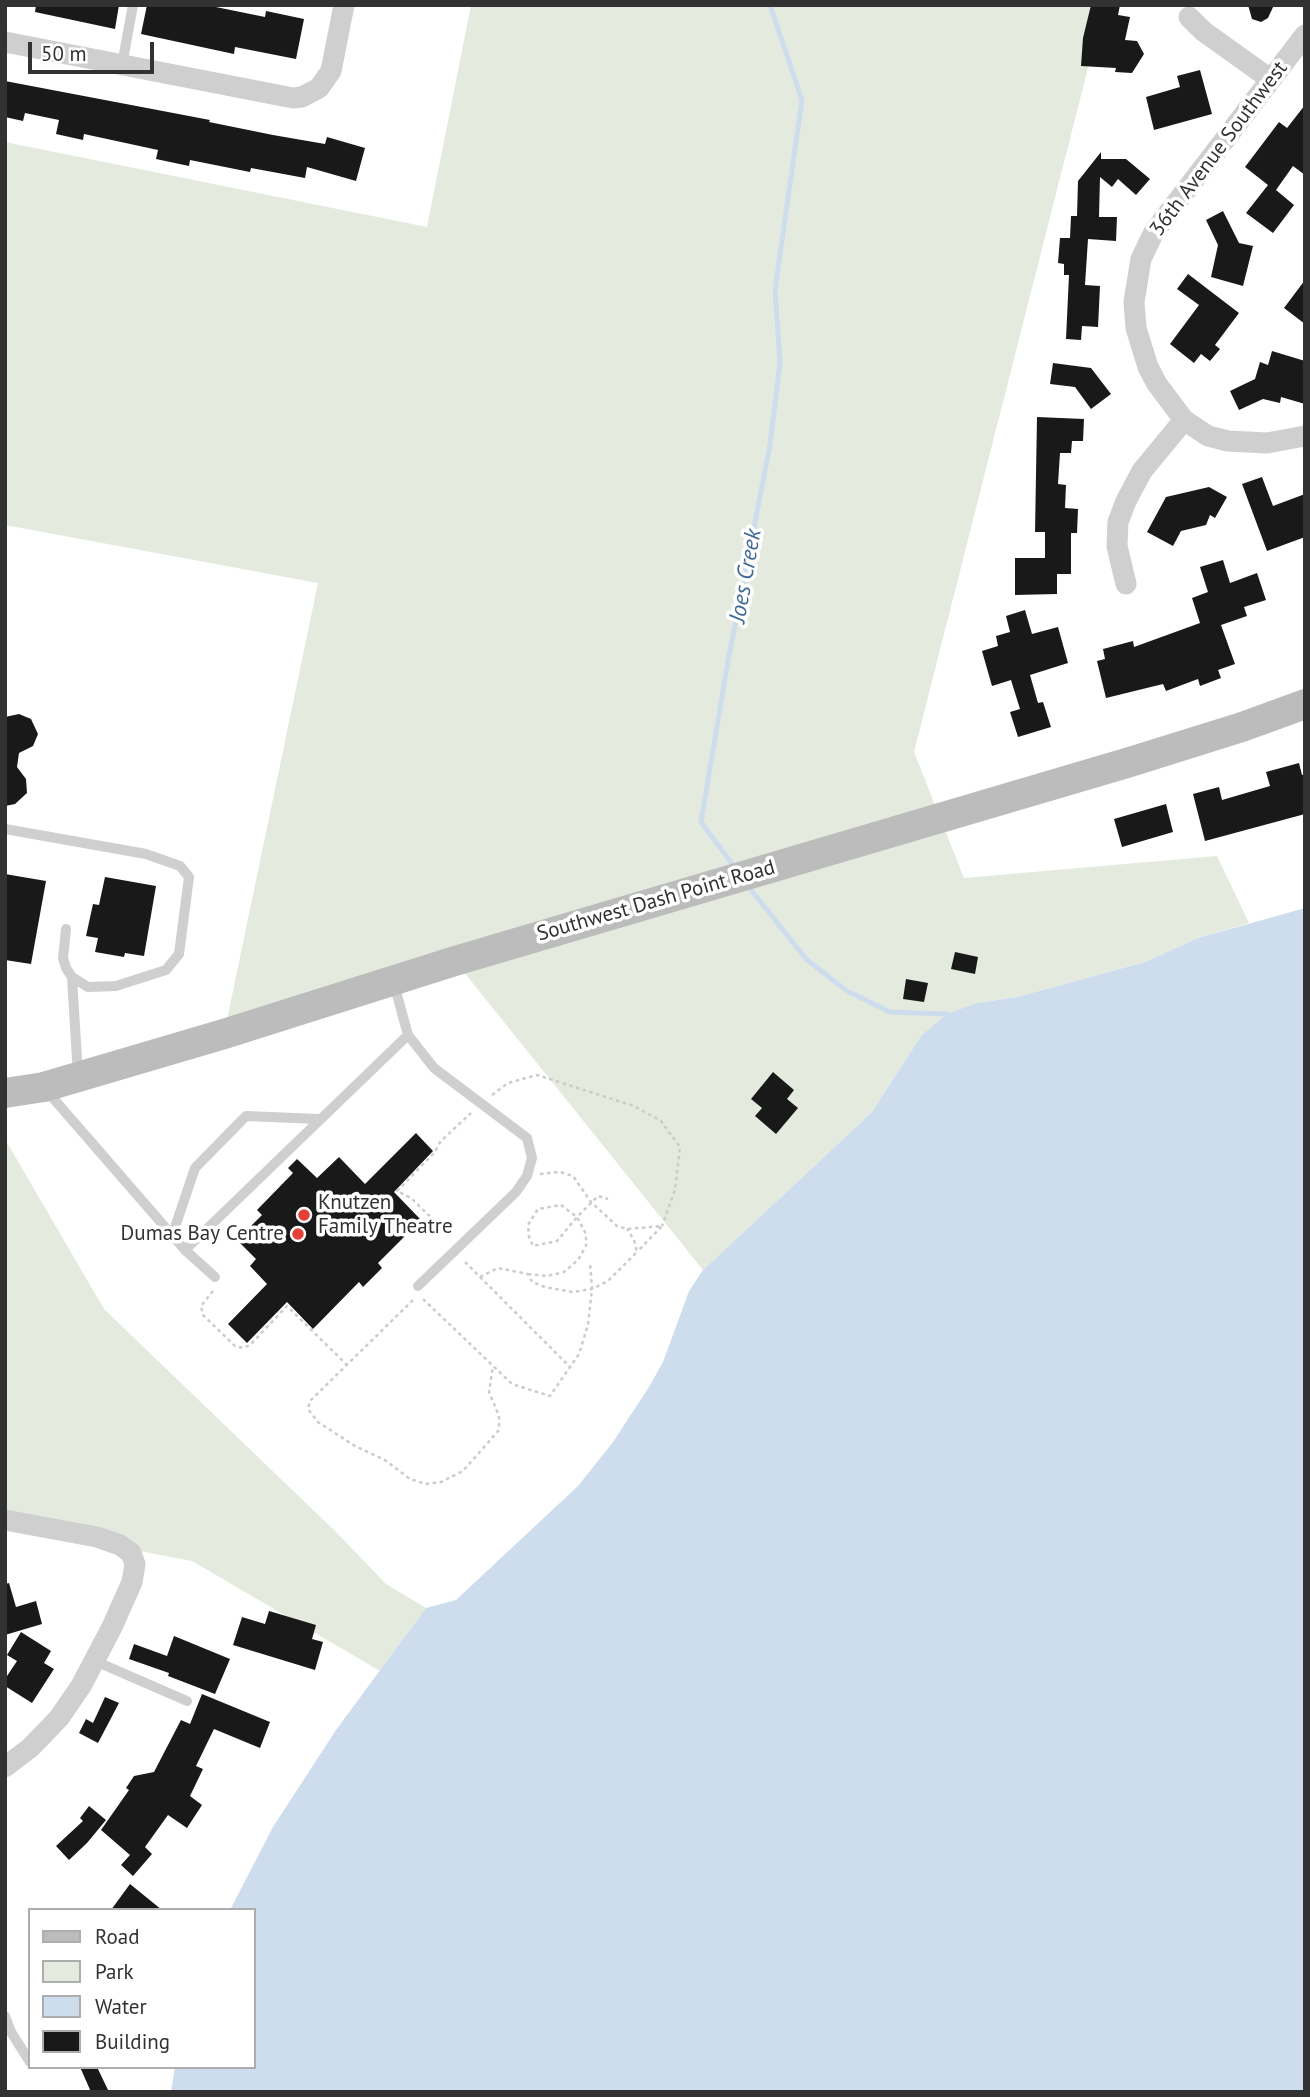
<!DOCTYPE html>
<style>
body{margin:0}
#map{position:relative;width:1310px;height:2097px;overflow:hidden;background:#fff;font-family:"PT Sans",sans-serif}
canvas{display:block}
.frame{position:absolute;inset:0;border:7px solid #323232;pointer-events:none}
.legend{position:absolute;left:28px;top:1908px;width:228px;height:161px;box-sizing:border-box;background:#fff;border:2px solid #adadad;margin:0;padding:9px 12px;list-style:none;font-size:21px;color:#323232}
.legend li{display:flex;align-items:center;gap:14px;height:35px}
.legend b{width:35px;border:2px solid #adadad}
.scale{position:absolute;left:28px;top:42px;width:126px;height:32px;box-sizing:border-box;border:4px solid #323232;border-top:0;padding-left:9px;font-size:21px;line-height:24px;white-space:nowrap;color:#323232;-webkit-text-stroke:5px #fff;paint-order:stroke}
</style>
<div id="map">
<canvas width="1310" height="2097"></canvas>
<div class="frame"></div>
<ul class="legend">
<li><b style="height:9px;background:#bcbcbc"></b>Road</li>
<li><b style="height:19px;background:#e4ebde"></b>Park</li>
<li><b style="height:19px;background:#ceddee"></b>Water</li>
<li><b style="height:19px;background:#191919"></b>Building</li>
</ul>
<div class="scale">50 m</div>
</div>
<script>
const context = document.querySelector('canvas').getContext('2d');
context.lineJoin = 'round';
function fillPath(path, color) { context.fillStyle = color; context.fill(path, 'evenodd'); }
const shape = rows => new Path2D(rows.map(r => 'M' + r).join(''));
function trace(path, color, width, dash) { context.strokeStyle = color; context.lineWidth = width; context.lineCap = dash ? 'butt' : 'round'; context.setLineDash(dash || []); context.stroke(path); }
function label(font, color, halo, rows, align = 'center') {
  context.font = font + ' "PT Sans",sans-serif'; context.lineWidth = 7; context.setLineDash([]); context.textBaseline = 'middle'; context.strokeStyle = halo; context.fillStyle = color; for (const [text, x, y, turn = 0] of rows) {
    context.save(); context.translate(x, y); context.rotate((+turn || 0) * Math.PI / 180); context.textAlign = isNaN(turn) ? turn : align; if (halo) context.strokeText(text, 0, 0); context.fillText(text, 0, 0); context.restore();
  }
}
const green = shape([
 [471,5,1104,5,914,752,964,878,1217,856,1249,923,1198,938,1145,962,1017,997,977,1003,921,1036,872,1112,703,1270,455,961,224,1034,318,583,5,525,5,142,427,227],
 [5,1139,104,1309,336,1532,386,1584,426,1608,380,1671,192,1561,5,1525]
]);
const water = shape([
 [1305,908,1305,2092,171,2092,175,2067,254,2067,254,1910,230,1910,273,1827,336,1730,426,1608,456,1600,578,1486,613,1442,649,1387,663,1362,689,1291,703,1270,872,1112,921,1036,947,1014,977,1003,1017,997,1145,962,1198,938]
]);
const stream = shape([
 [736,869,701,822,728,661,770,445,780,363,775,290,802,100,770,5],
 [748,886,806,959,847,991,890,1012,947,1014]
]);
const building = shape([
 [36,5,119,5,115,29,35,12],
 [147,5,206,5,265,17,266,11,304,19,296,59,235,47,234,54,141,34],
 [1091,5,1120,5,1118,15,1130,17,1125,40,1137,41,1144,54,1132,73,1115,72,1116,68,1081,66,1083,38],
 [1248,5,1274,5,1268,18,1261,22,1252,19],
 [1200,70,1212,114,1154,130,1146,97,1180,87,1177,76],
 [5,81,210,120,209,122,273,135,325,144,327,137,365,148,356,181,307,167,305,178,251,168,250,172,190,160,189,166,156,159,158,150,84,134,83,140,56,134,59,120,25,113,23,121,5,117],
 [1305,105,1305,175,1293,166,1276,190,1294,205,1273,233,1246,213,1268,185,1245,167,1279,122,1287,128],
 [1101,152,1101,159,1126,159,1150,179,1136,195,1118,179,1112,187,1100,177,1099,217,1117,217,1116,241,1088,239,1085,285,1100,286,1098,327,1082,326,1081,340,1066,339,1069,275,1064,275,1064,264,1058,263,1060,238,1070,238,1071,216,1077,216,1078,181],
 [1223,211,1239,243,1253,246,1243,286,1211,277,1218,245,1206,220],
 [1188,274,1239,313,1215,345,1220,349,1210,361,1201,354,1194,363,1170,344,1199,305,1177,289],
 [1305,280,1305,324,1284,308],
 [1272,351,1305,361,1305,404,1281,397,1280,403,1263,399,1239,410,1230,391,1255,379,1260,362,1268,365],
 [1053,363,1091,368,1111,394,1091,409,1075,387,1050,384],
 [1037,417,1084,419,1083,441,1072,441,1071,453,1060,453,1058,484,1066,485,1065,508,1078,509,1077,533,1071,533,1071,574,1057,574,1057,594,1015,595,1015,558,1045,558,1045,532,1035,532],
 [1262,477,1273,506,1305,494,1305,537,1267,551,1242,484],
 [1209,487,1227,497,1215,518,1210,515,1206,525,1181,531,1173,546,1147,532,1166,497],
 [1223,560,1230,583,1257,573,1266,600,1244,607,1247,616,1221,625,1235,664,1218,670,1221,678,1200,686,1198,679,1166,691,1163,684,1106,698,1097,661,1105,659,1103,649,1133,641,1134,647,1200,623,1192,598,1208,592,1200,567],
 [1025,610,1032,634,1058,627,1068,663,1030,675,1038,703,1043,702,1051,727,1018,737,1010,712,1020,709,1011,680,992,686,982,651,998,646,996,636,1010,632,1006,616],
 [19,714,31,719,38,734,33,746,19,753,17,767,26,779,27,793,15,804,5,806,5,717],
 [1299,763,1302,775,1305,774,1305,814,1205,841,1193,794,1219,787,1222,800,1270,786,1266,772],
 [1166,804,1173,832,1122,847,1114,819],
 [5,874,46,881,31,964,5,960],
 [105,877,156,886,144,956,125,953,124,957,95,952,98,938,86,936,93,904,99,905],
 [955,952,978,957,975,974,951,969],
 [906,979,928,983,924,1002,903,999],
 [773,1072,794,1090,787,1099,798,1108,776,1134,755,1116,762,1108,751,1099],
 [416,1133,433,1151,394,1192,421,1220,378,1263,382,1268,363,1287,359,1282,313,1329,287,1302,247,1343,228,1324,267,1284,250,1266,256,1259,237,1240,262,1215,257,1210,293,1173,288,1168,297,1159,317,1178,339,1157,365,1184],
 [9,1583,16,1607,36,1601,42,1624,5,1635,5,1584],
 [269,1611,316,1625,312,1639,323,1642,315,1670,233,1645,242,1617,265,1624],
 [21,1632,51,1651,44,1663,54,1669,32,1703,5,1686,5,1679,17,1661,7,1655],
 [174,1636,230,1659,215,1694,168,1676,169,1673,129,1659,134,1644,167,1656],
 [202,1694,270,1722,260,1748,214,1729,196,1766,203,1769,190,1796,202,1805,187,1828,168,1815,145,1847,152,1854,133,1876,121,1865,130,1855,101,1830,129,1790,126,1788,134,1776,154,1772,181,1720,190,1724],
 [105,1697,119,1703,98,1743,79,1733,86,1719,93,1723],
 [89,1806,106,1820,87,1843,69,1860,56,1846,83,1821,80,1818],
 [130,1884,162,1910,111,1910],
 [80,2067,97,2067,109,2092,91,2092]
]);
const path = shape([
 [492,1095,508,1083,537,1075,634,1106,661,1121,680,1147,675,1190,662,1226],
 [540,1174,560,1172,573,1176,591,1202,617,1226,627,1229,662,1226,637,1252],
 [561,1205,577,1217,557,1241,533,1246,529,1237,528,1225,538,1209,561,1205],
 [450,1236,411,1198,397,1191,434,1153,441,1141,471,1113],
 [465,1262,571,1368],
 [528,1274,547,1276,564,1272,578,1260,586,1246,586,1234,577,1217,598,1196,608,1199],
 [480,1277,498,1268,528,1274,532,1282,545,1287,572,1292,592,1289,608,1281,637,1252,634,1240,627,1229],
 [213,1291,201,1306,203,1315,235,1346,243,1348,250,1345,287,1306,347,1365],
 [423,1299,512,1384,550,1396,579,1354,588,1325,592,1289,590,1262],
 [413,1300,310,1401,308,1409,318,1422,355,1446,385,1460,410,1479,426,1484,441,1482,463,1471,499,1430,499,1416,489,1392,493,1366]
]);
const lane = shape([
 [122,65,133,5],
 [5,829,146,854,180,866,189,877,179,954,166,970,116,986,88,987,72,977,66,968,63,958,66,929],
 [72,977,78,1076],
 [408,1035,434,1068,527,1138,532,1158,527,1176,516,1192,418,1286],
 [46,1090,185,1250,408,1035,394,984],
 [172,1236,195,1168,246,1116,319,1119],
 [185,1250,215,1277],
 [95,1661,187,1701],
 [5,2016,11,2032,30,2062]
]);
const street = shape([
 [1189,17,1203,31,1270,79],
 [1305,35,1154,232,1141,259,1134,302,1136,328,1148,367,1157,384,1184,420,1208,436,1228,441,1267,443,1305,436],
 [5,42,293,98,302,97,319,88,331,71,344,5],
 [1126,584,1117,546,1118,522,1126,501,1142,471,1184,420],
 [5,1520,97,1537,120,1545,131,1553,135,1564,132,1582,112,1627,81,1686,59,1718,30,1748,5,1767]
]);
const secondary = shape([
 [5,1093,44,1087,224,1034,455,961,1130,762,1242,727,1305,704]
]);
const markers = [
 [304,1215,7,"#e54038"],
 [298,1234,7,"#e54038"]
];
const streetNames = [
 ["36th Avenue Southwest",1219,149,-53],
 ["Southwest Dash Point Road",656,901,-16]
];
const poiNames = [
 ["Knutzen",318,1203],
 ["Family Theatre",318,1227],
 ["Dumas Bay Centre",284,1234,"right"]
];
const waterNames = [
 ["Joes Creek",746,576,-80]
];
fillPath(green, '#e4ebde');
fillPath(water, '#ceddee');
trace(stream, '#ceddee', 5);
fillPath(building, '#191919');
trace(path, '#ccc', 2.5, [3.5, 3.5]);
trace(lane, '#cfcfcf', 10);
trace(street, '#cfcfcf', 21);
trace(secondary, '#bcbcbc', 30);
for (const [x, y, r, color] of markers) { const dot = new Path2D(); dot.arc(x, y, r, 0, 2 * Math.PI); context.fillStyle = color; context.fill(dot); trace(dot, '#fff', 2.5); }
label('21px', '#323232', '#fff', streetNames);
label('21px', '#323232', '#fff', poiNames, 'left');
label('italic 23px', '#3f6a96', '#fff', waterNames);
</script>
